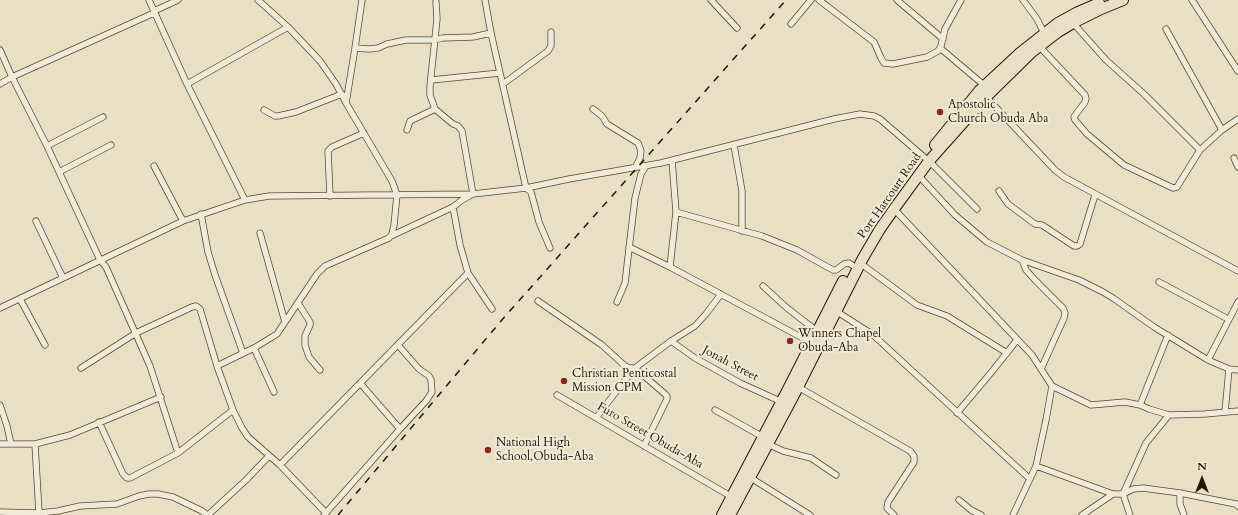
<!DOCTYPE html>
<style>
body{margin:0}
#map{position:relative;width:1238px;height:515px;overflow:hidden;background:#e8dfc5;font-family:Cardo,serif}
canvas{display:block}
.north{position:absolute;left:1182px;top:459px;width:40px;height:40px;-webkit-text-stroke:3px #f0ead9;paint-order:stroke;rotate:0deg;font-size:11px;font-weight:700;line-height:16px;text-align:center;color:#271300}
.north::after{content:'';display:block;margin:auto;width:14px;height:18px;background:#271300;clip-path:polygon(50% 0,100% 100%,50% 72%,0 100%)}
</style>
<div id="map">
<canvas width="1238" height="515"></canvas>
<div class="north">N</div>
</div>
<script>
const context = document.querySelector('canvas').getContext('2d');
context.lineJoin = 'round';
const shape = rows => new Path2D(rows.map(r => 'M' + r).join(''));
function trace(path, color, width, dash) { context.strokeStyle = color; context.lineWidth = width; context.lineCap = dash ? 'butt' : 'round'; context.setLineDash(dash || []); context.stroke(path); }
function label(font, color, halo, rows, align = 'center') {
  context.font = font + ' Cardo,serif'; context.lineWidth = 4; context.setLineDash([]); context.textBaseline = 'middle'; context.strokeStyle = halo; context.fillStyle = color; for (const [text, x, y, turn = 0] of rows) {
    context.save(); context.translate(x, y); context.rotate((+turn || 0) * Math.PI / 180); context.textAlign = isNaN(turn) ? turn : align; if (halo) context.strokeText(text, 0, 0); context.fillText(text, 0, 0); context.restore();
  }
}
const street = shape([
 [149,0,187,84,245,200],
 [485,0,491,33],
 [711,0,737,28],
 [819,0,874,42,881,58,884,63,893,64,927,57,938,51,941,46,945,29,961,0],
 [897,0,943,39],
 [1023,0,1037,19,1044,33],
 [1192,0,1238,71],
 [154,11,178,0],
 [1073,23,1106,60,1145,95,1200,150],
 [791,24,811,0],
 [1166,29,1222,130],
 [1039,46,1085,95,1086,99,1085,102,1074,117,1075,120,1087,134,1124,165,1173,188,1177,187,1200,150,1222,130,1238,119],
 [355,48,362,0],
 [940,48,985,86],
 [0,50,12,77,154,13],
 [431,80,500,73],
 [0,84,12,77,47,146,100,260,106,267,150,366,178,453],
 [187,84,288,27],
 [503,84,548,51,551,46,551,32],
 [986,97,1055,170,1064,177,1238,271],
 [346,103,355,48,369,49,378,48,387,44,406,40,435,40,442,38,473,37,491,33,526,188,531,192,539,222,550,248],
 [593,109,602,116,607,124,638,143,641,151,640,158,635,168],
 [264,110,275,116,278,116,296,112,342,94],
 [407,130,410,121,435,109],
 [734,145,742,191,742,231],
 [47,146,103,117],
 [1234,158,1238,167],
 [929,161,977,209],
 [154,166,183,221],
 [59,172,111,145],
 [919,176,955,215,987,242,1022,260,1079,280,1103,292,1113,298,1154,327,1208,360,1229,369,1238,370],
 [999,191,1008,204,1035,224,1042,225,1074,246,1077,246,1080,244,1095,195],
 [330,196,328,151,332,147,364,133],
 [453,207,460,245,468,273,492,309],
 [894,209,1032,355,1052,386,1091,405,1125,402,1140,405,1149,409,1169,415,1205,414,1238,411],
 [676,212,762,236,797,250,833,270,836,270,844,264,849,263,852,265],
 [201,214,208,252,215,275,243,353],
 [36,221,63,278],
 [260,233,285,322],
 [391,236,453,207,462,200,473,194,462,131,458,126,453,124,435,109,430,95,430,86,437,19,436,2],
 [629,247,670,267,812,343],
 [1022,260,1026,270,1035,280,1063,308,1065,313,1064,318,1041,369],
 [860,263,917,305,947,316,1007,353],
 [670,267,676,212,672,160],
 [1159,282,1228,319],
 [763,286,787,308,818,332],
 [20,299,45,345],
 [538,301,602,345,625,366,630,368,635,368,665,394,667,396,667,399,644,446],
 [617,302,625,283,635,198,641,174,646,166],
 [298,303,310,322,310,325,305,336,305,345,309,357,320,370],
 [0,308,183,221,245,200,269,196,473,194,526,188,569,179,661,163,834,119,860,114,874,116,880,119,924,157],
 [836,311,872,334,1030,479],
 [671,341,695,358,740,383,782,402],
 [254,348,274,392],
 [1208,360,1238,302],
 [217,366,254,348,277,334,317,274,325,266,389,238,392,234,394,225,397,195,392,181,346,103,336,84,320,61,288,27,258,0],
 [81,368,136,333,192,307,196,306,200,309,217,366,233,410,178,453,130,478,127,478,123,474,99,422],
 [360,383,400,429],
 [798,387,910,451,914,456,914,462,888,502,887,508,894,515],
 [557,395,732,497],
 [0,405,7,426,11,444],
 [1140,405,1168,335],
 [233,410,242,428,248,437,280,465,326,513],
 [715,410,763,437],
 [1225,412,1229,369],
 [957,413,990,374,1017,340],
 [596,418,618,389,635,368,671,341,695,326,706,314,721,294],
 [0,444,35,444,70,435,161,397],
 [35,444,39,513],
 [768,444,783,451,811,458,836,475],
 [280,465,468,273],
 [1036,466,1113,494,1123,494,1133,489,1143,488,1180,493,1236,504,1238,506],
 [751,478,810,515],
 [1180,493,1180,504,1184,515],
 [959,500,971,510,981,515],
 [0,512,39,513,58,511,80,506,117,504,139,496,149,494,158,494,173,497,202,511,207,515],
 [208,515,246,480,269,456],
 [324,515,400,429,426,401,432,392,431,380,429,376,419,369,398,345],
 [1013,515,1036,466,1046,420,1052,386],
 [1082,515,1113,494],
 [1130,515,1123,494,1146,443,1169,415]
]);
const highway = shape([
 [935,145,979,91,1020,53,1058,23,1078,12,1099,3],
 [722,515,786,393,843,281],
 [730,515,793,397,863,258,880,229,894,209,929,161,986,97,1032,52,1058,32,1073,23,1101,9,1123,0]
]);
const rail = shape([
 [338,515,501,321,786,0]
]);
const markers = [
 [940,112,4,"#8f2418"],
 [790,341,4,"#8f2418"],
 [564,381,4,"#8f2418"],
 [488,450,4,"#8f2418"]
];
const poiNames = [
 ["Apostolic",948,105],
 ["Church Obuda Aba",948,119],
 ["Winners Chapel",798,334],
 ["Obuda-Aba",798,348],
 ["Christian Penticostal",572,374],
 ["Mission CPM",572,388],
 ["National High",496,443],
 ["School,Obuda-Aba",496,457]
];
const streetNames = [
 ["Port Harcourt Road",890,196,-55],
 ["Jonah Street",730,364,28],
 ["Furo Street Obuda-Aba",650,436,30]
];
trace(street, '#574631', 7);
trace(highway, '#271300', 12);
trace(street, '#f0ead9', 5.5);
trace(highway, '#e8dfc5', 10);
trace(rail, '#271300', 1.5, [7, 7]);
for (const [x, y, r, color] of markers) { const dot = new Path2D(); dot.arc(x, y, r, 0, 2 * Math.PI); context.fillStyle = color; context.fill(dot); trace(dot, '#f0ead9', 1.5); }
label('12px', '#271300', '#f0ead9', poiNames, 'left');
label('12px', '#271300', '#f0ead9', streetNames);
</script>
